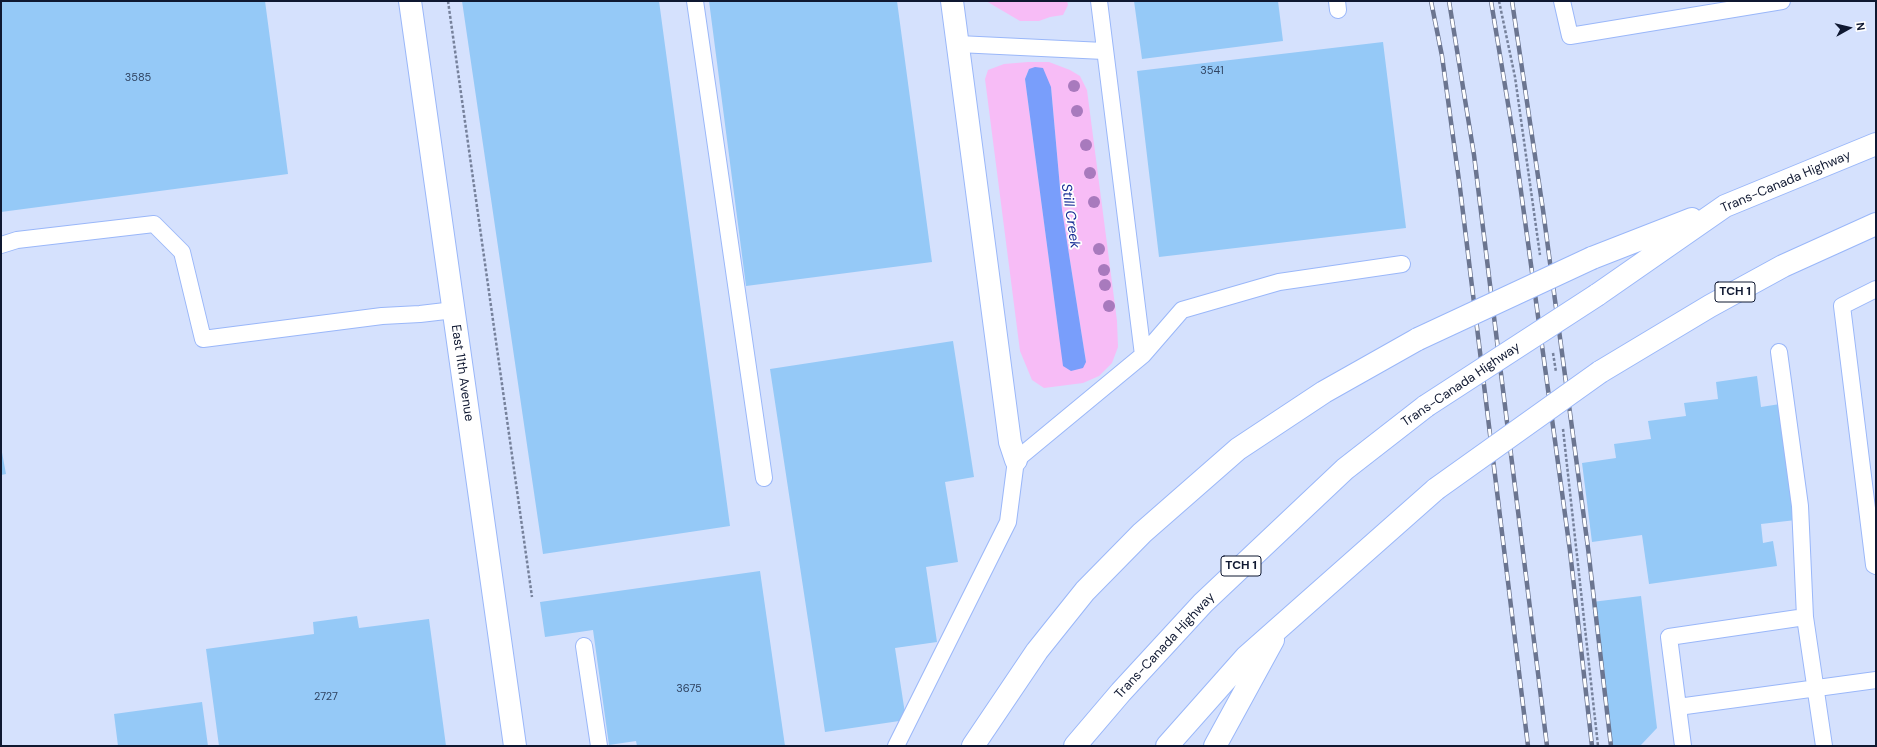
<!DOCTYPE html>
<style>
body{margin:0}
#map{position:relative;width:1877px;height:747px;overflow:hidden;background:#d5e1fd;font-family:"DM Sans",sans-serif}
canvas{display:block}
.frame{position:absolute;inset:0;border:2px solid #0f1831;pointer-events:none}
.north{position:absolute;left:1829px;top:8px;width:40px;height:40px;-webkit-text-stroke:3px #fff;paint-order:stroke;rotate:82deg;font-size:11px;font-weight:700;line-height:16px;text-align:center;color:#0f1831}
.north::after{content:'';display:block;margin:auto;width:14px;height:18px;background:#0f1831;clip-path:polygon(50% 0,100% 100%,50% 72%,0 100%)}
</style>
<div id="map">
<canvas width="1877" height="747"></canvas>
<div class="frame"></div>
<div class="north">N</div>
</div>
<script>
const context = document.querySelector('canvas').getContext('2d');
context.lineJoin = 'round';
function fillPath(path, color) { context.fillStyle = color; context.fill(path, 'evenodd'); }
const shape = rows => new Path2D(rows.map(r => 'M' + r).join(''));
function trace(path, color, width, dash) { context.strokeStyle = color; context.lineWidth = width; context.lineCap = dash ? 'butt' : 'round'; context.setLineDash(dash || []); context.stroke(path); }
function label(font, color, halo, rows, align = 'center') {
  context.font = font + ' "DM Sans",sans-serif'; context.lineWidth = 3.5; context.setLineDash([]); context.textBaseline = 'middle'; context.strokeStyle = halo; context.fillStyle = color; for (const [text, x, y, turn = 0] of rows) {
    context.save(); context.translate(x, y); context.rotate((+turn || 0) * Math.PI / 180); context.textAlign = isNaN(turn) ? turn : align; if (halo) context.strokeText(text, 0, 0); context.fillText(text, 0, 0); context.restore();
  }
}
const green = shape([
 [986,1,1067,1,1068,5,1063,15,1050,17,1039,21,1020,21],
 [1028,62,1049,62,1070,70,1080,76,1087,90,1117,321,1118,347,1112,363,1099,376,1083,383,1044,388,1032,380,1020,351,985,79,988,70,1004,64],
 [1029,69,1051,87,1062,210,1086,362,1059,335,1025,79]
]);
const water = shape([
 [1035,67,1043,68,1051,87,1062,210,1086,362,1083,368,1071,371,1063,366,1025,79,1029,69]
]);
const building = shape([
 [1,1,265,1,288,174,1,212],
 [462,1,659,1,730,526,543,554],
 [709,1,897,1,932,262,746,286],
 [1134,1,1278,1,1283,41,1142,59],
 [1383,42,1406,228,1159,257,1137,71],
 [953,341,974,477,945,482,958,562,926,567,937,642,895,648,906,720,825,732,770,369],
 [1757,376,1761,407,1780,404,1796,520,1761,524,1763,543,1773,541,1777,566,1649,584,1642,535,1592,542,1582,463,1616,458,1614,444,1651,439,1648,421,1686,416,1684,403,1718,399,1716,382],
 [1,447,6,474,1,475],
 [760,571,785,746,637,746,636,741,609,745,593,630,545,637,540,602],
 [1641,596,1657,728,1641,745,1610,746,1592,602],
 [357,616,359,628,429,619,446,746,219,746,206,649,314,634,313,622],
 [202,702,208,746,118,746,114,714]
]);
const path = shape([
 [448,1,532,597],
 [1499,1,1515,77,1540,255],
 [1553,353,1556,372],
 [1563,429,1598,746]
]);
const service = shape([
 [695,1,764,478],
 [1099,1,1143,355],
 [1337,1,1338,10],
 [1562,1,1570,36,1782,1],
 [958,44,1104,51],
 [1,245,17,240,154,224,182,252,203,339,382,316,420,314,454,310],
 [1876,289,1842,306,1874,565,1876,566],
 [1779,352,1800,506,1805,617],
 [584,646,599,746],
 [1678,707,1876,680],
 [896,746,1008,522,1016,460,1143,355,1182,310,1279,282,1402,264],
 [1683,746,1669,637,1805,617,1824,746]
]);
const minor = shape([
 [410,1,515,746],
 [952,1,1010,442,1016,460]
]);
const motorway = shape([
 [1592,258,1692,219],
 [1597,295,1725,206,1876,144],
 [1600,372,1710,306,1783,266,1876,224],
 [973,746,1037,651,1085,591,1142,533,1238,449,1324,392,1418,339],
 [1075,746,1121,692,1203,603,1345,469,1426,406],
 [1167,746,1246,657,1436,489],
 [1215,746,1273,640]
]);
const rail = shape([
 [1431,1,1442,56,1460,188,1528,746],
 [1449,1,1474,155,1547,746],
 [1491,1,1514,140,1570,551,1592,746],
 [1512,1,1543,210,1588,548,1611,746]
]);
const motorwayBridge = shape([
 [1418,339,1592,258],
 [1426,406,1597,295],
 [1436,489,1600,372]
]);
const trees = [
 [1074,86],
 [1077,111],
 [1086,145],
 [1090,173],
 [1094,202],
 [1099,249],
 [1104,270],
 [1105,285],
 [1109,306]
];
const numberNames = [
 ["3541",1212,71],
 ["3585",138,78],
 ["3675",689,689],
 ["2727",326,697]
];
const shields = [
 [1735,292,40],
 [1241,566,40]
];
const shieldNames = [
 ["TCH 1",1735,292],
 ["TCH 1",1241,566]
];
const streetNames = [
 ["Trans-Canada Highway",1786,182,-23],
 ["East 11th Avenue",462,373,82],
 ["Trans-Canada Highway",1461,385,-34],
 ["Trans-Canada Highway",1165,646,-47]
];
const waterNames = [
 ["Still Creek",1070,216,82]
];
fillPath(green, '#f7bcf6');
fillPath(water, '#799efb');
fillPath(building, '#95c9f7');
trace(service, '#9ab7f9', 18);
trace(minor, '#9ab7f9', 24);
trace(motorway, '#9ab7f9', 24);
trace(path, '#76819b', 2.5, [3, 2]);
trace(service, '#fff', 16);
trace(minor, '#fff', 22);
trace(motorway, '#fff', 22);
trace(rail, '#6b7590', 4.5);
trace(rail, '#fff', 3, [9]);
trace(motorwayBridge, '#9ab7f9', 24, []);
trace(motorwayBridge, '#fff', 22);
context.fillStyle = '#a87abd';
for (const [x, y] of trees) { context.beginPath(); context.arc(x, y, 6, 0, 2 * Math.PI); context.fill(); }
label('11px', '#304462', null, numberNames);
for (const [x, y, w] of shields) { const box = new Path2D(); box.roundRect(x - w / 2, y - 10, w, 20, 3); context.fillStyle = '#fff'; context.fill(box); trace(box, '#0f1831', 1); }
label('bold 12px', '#0f1831', null, shieldNames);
label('13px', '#0f1831', '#fff', streetNames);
label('italic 14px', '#142b94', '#fff', waterNames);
</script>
